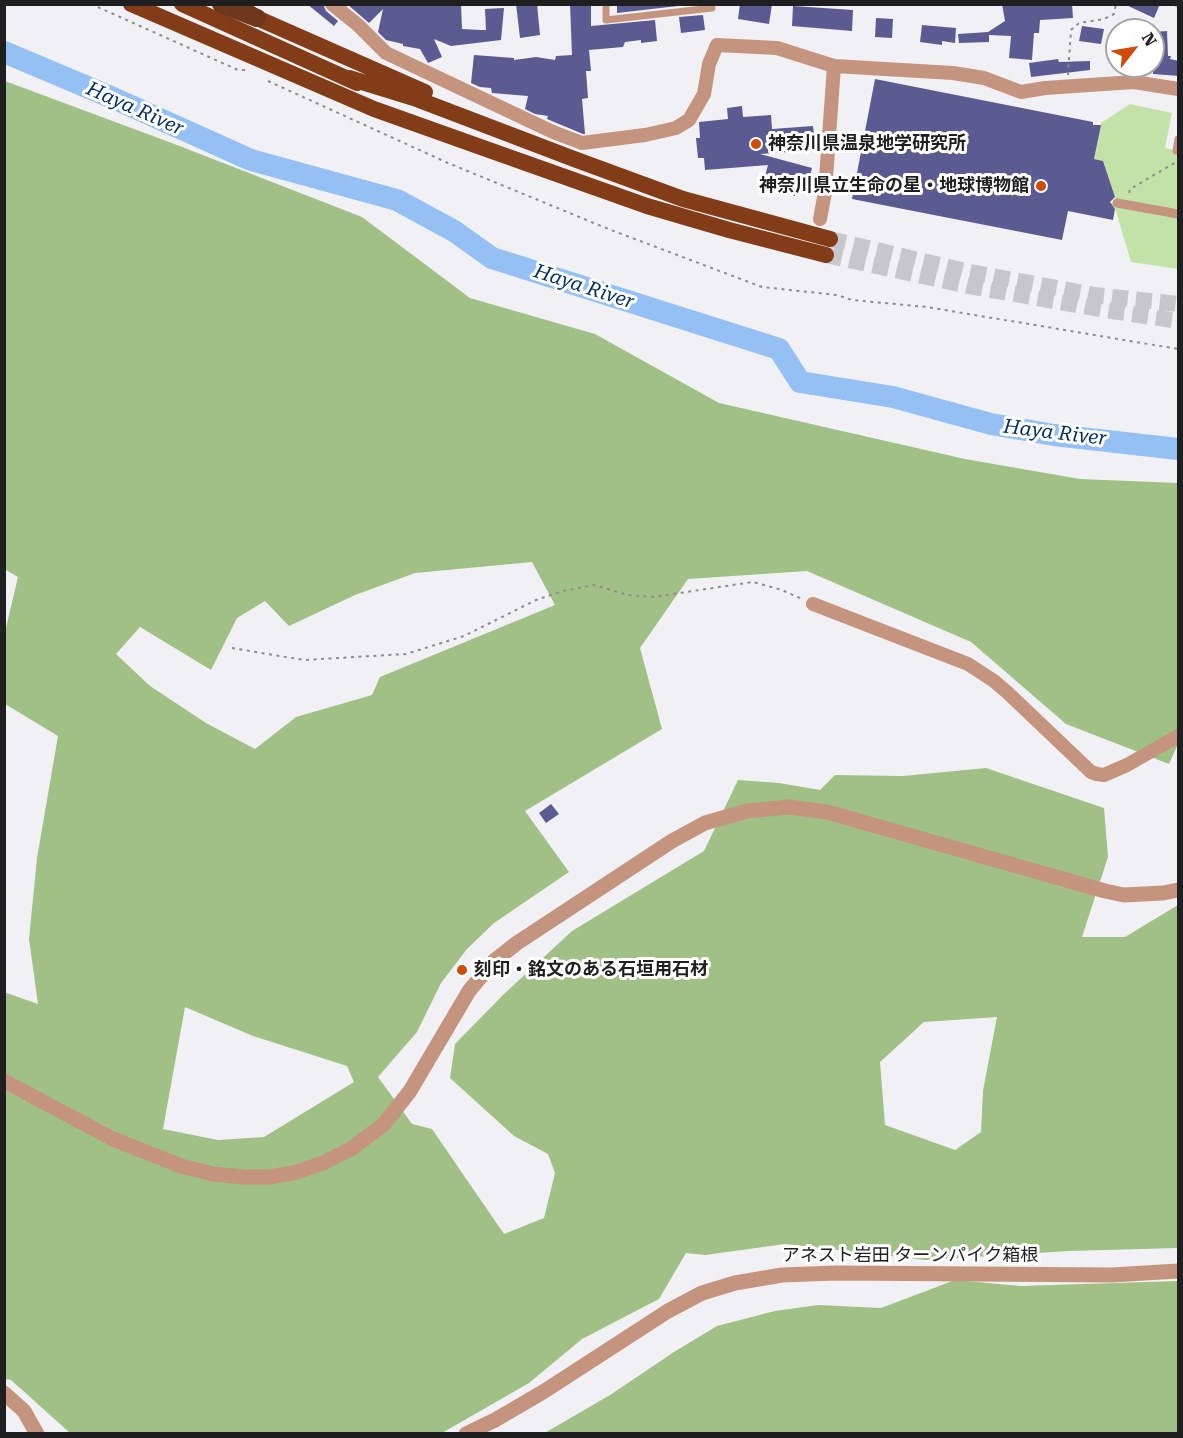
<!DOCTYPE html>
<meta charset="utf-8">
<style>
body{margin:0}
#map{position:relative;width:1183px;height:1438px;overflow:hidden;background:#f1f1f5;font-family:"Roboto Serif",serif}
canvas{display:block}
.frame{position:absolute;inset:0;border:6px solid #1f1f21;pointer-events:none}
.north{position:absolute;left:1105px;top:18px;width:60px;height:60px;box-sizing:border-box;background:#fff;border:2px solid #a5a5a6;border-radius:50%;rotate:59deg;font-size:16px;font-weight:700;line-height:24px;text-align:center;color:#1f1f21}
.north::after{content:'';display:block;margin:auto;width:21px;height:27px;background:#d04b05;clip-path:polygon(50% 0,100% 100%,50% 72%,0 100%)}
</style>
<div id="map">
<canvas width="1183" height="1438"></canvas>
<div class="frame"></div>
<div class="north">N</div>
</div>
<script>
const context = document.querySelector('canvas').getContext('2d');
context.lineJoin = 'round';
function fillPath(path, color) { context.fillStyle = color; context.fill(path, 'evenodd'); }
const shape = rows => new Path2D(rows.map(r => 'M' + r).join(''));
function trace(path, color, width, dash) { context.strokeStyle = color; context.lineWidth = width; context.lineCap = dash ? 'butt' : 'round'; context.setLineDash(dash || []); context.stroke(path); }
function label(font, color, halo, rows, align = 'center') {
  context.font = font + ' "Roboto Serif","Noto Sans JP",serif'; context.lineWidth = 6; context.setLineDash([]); context.textBaseline = 'middle'; context.strokeStyle = halo; context.fillStyle = color; for (const [text, x, y, turn = 0] of rows) {
    context.save(); context.translate(x, y); context.rotate((+turn || 0) * Math.PI / 180); context.textAlign = isNaN(turn) ? turn : align; if (halo) context.strokeText(text, 0, 0); context.fillText(text, 0, 0); context.restore();
  }
}
const green = shape([
 [1130,104,1172,113,1165,148,1178,151,1178,269,1131,262,1115,208,1094,204,1117,203,1103,161,1094,159,1101,123]
]);
const forest = shape([
 [5,81,177,145,362,217,470,298,595,334,719,403,965,459,1080,479,1178,483,1178,744,1169,764,1066,724,971,642,807,571,688,579,640,648,662,729,525,811,569,872,494,923,467,949,441,983,417,1032,378,1077,412,1124,432,1129,504,1234,544,1218,555,1173,548,1154,514,1136,450,1078,455,1044,503,995,572,931,704,851,738,780,779,783,820,790,835,775,903,776,986,768,1104,808,1108,857,1082,937,1125,937,1178,905,1178,1248,1069,1251,926,1260,785,1244,705,1255,686,1253,659,1299,582,1339,529,1383,442,1433,70,1433,11,1380,5,1379,4,992,38,1004,29,939,37,858,58,736,5,704,5,632,18,577,4,569],
 [532,562,555,605,380,677,372,695,296,717,255,749,206,723,150,686,116,654,140,627,211,670,237,618,265,601,289,626,355,595,415,573],
 [185,1007,253,1036,347,1066,354,1082,264,1137,218,1140,163,1129],
 [997,1017,983,1091,981,1132,955,1150,885,1125,880,1062,924,1022],
 [955,1280,1021,1286,1178,1281,1178,1433,543,1434,610,1395,674,1352,717,1326,775,1311,818,1305,881,1308]
]);
const stream = shape([
 [1175,4,1178,6]
]);
const river = shape([
 [4,52,113,98,251,160,397,200,454,231,492,258,779,349,800,382,893,397,991,424,1054,435,1178,449]
]);
const building = shape([
 [307,4,323,4,326,11,338,21,334,26],
 [347,4,461,4,462,29,481,30,486,30,485,9,504,8,501,40,451,46,434,39,442,57,428,63,420,49,403,46,403,44,386,40,378,32,383,9,369,23],
 [516,4,537,4,540,35,520,38],
 [570,4,591,4,591,26,655,20,657,41,641,43,641,40,625,42,623,47,589,50,591,71,586,71,588,98,582,99,585,134,583,134,547,119,548,116,535,114,525,109,528,96,492,93,491,88,480,87,471,83,474,55,514,58,514,60,536,57,555,60,556,56,572,55],
 [617,4,678,4,678,6,617,13],
 [740,4,772,4,769,24,738,19],
 [1002,4,1072,4,1073,18,1040,20,1039,33,1034,33,1032,60,1009,58,1011,36,989,35,989,42,959,43,958,34,988,32,1005,21],
 [1124,4,1160,4,1154,18],
 [793,6,853,10,852,31,792,26],
 [703,15,705,30,681,33,679,17],
 [876,18,893,19,892,38,875,37],
 [922,25,956,28,955,43,942,41,942,45,920,42],
 [1082,26,1104,29,1101,44,1079,41],
 [1167,31,1168,56,1171,56,1170,59,1179,61,1179,76,1153,74,1153,32],
 [1058,59,1059,62,1090,61,1090,70,1031,77,1029,63],
 [875,79,1093,122,1093,125,1101,125,1094,159,1103,161,1115,197,1110,202,1115,209,1113,220,1068,211,1062,240,852,199],
 [742,106,743,117,771,115,772,129,813,126,816,150,760,154,812,168,807,186,799,184,795,196,762,187,768,165,705,170,704,158,698,158,696,138,700,138,699,122,728,119,727,108],
 [551,804,559,814,546,823,539,813]
]);
const trunkTunnel = shape([
 [830,239,970,272,1095,295,1178,304],
 [826,255,969,286,1105,310,1178,321]
]);
const path = shape([
 [91,4,238,70,247,70],
 [1068,75,1071,30,1079,23,1104,19,1114,14,1116,4],
 [268,81,448,163,611,230,762,287,837,295,852,300,927,307,1178,349],
 [1129,193,1130,189,1178,161],
 [232,648,304,660,406,654,464,636,536,600,563,591,594,585,628,595,653,597,753,582,782,590,802,599]
]);
const service = shape([
 [606,4,606,20,712,8],
 [1176,151,1178,139]
]);
const pedestrian = shape([
 [1117,203,1178,214]
]);
const minor = shape([
 [332,4,358,25,386,53,553,132,582,143,645,135,676,128,689,120,704,94,709,64,717,45,777,48,834,66,953,73,984,78,1021,92,1045,88,1134,82,1178,89],
 [820,219,825,192,834,66],
 [813,604,968,664,994,681,1008,693,1091,772,1097,774,1104,775,1127,765,1178,736]
]);
const tertiary = shape([
 [4,1081,113,1139,181,1166,213,1174,244,1177,269,1177,294,1173,323,1163,351,1149,384,1124,410,1091,469,991,494,961,517,943,672,841,705,823,747,811,789,807,827,812,1105,891,1124,895,1163,893,1178,890],
 [4,1393,24,1411,37,1434],
 [466,1434,495,1420,543,1392,668,1311,702,1293,735,1283,782,1275,836,1273,1112,1275,1178,1271]
]);
const trunk = shape([
 [131,4,374,109,489,150,647,206,729,230,826,255],
 [182,4,357,83],
 [247,11,257,18,425,92],
 [349,78,414,98,574,159,683,199,830,239]
]);
const motorway = shape([
 [221,4,257,18]
]);
const markers = [
 [756,144,6,"#d04b05"],
 [1041,186,6,"#d04b05"],
 [462,970,6,"#d04b05"]
];
const poiNames = [
 ["神奈川県温泉地学研究所",768,144],
 ["神奈川県立生命の星・地球博物館",1029,186,"right"],
 ["刻印・銘文のある石垣用石材",474,970]
];
const streetNames = [
 ["アネスト岩田 ターンパイク箱根",910,1256]
];
const waterNames = [
 ["Haya River",135,109,24],
 ["Haya River",584,287,18],
 ["Haya River",1055,433,7]
];
fillPath(green, '#c2e2a7');
fillPath(forest, '#a0c085');
trace(stream, '#94c0f4', 4);
trace(river, '#94c0f4', 22);
fillPath(building, '#5b5a91');
trace(trunkTunnel, '#c7c7cb', 16, [16, 8]);
trace(path, '#8c8c8f', 2, [3, 4.5]);
trace(service, '#c5947e', 7);
trace(pedestrian, '#c5947e', 9);
trace(minor, '#c5947e', 14);
trace(tertiary, '#c5947e', 15);
trace(trunk, '#823c17', 16);
trace(motorway, '#6e361a', 18);
for (const [x, y, r, color] of markers) { const dot = new Path2D(); dot.arc(x, y, r, 0, 2 * Math.PI); context.fillStyle = color; context.fill(dot); trace(dot, '#fff', 2); }
label('bold 18px', '#1f1f21', '#fff', poiNames, 'left');
label('18px', '#1f1f21', '#fff', streetNames);
label('italic 20px', '#02305e', '#fff', waterNames);
</script>
